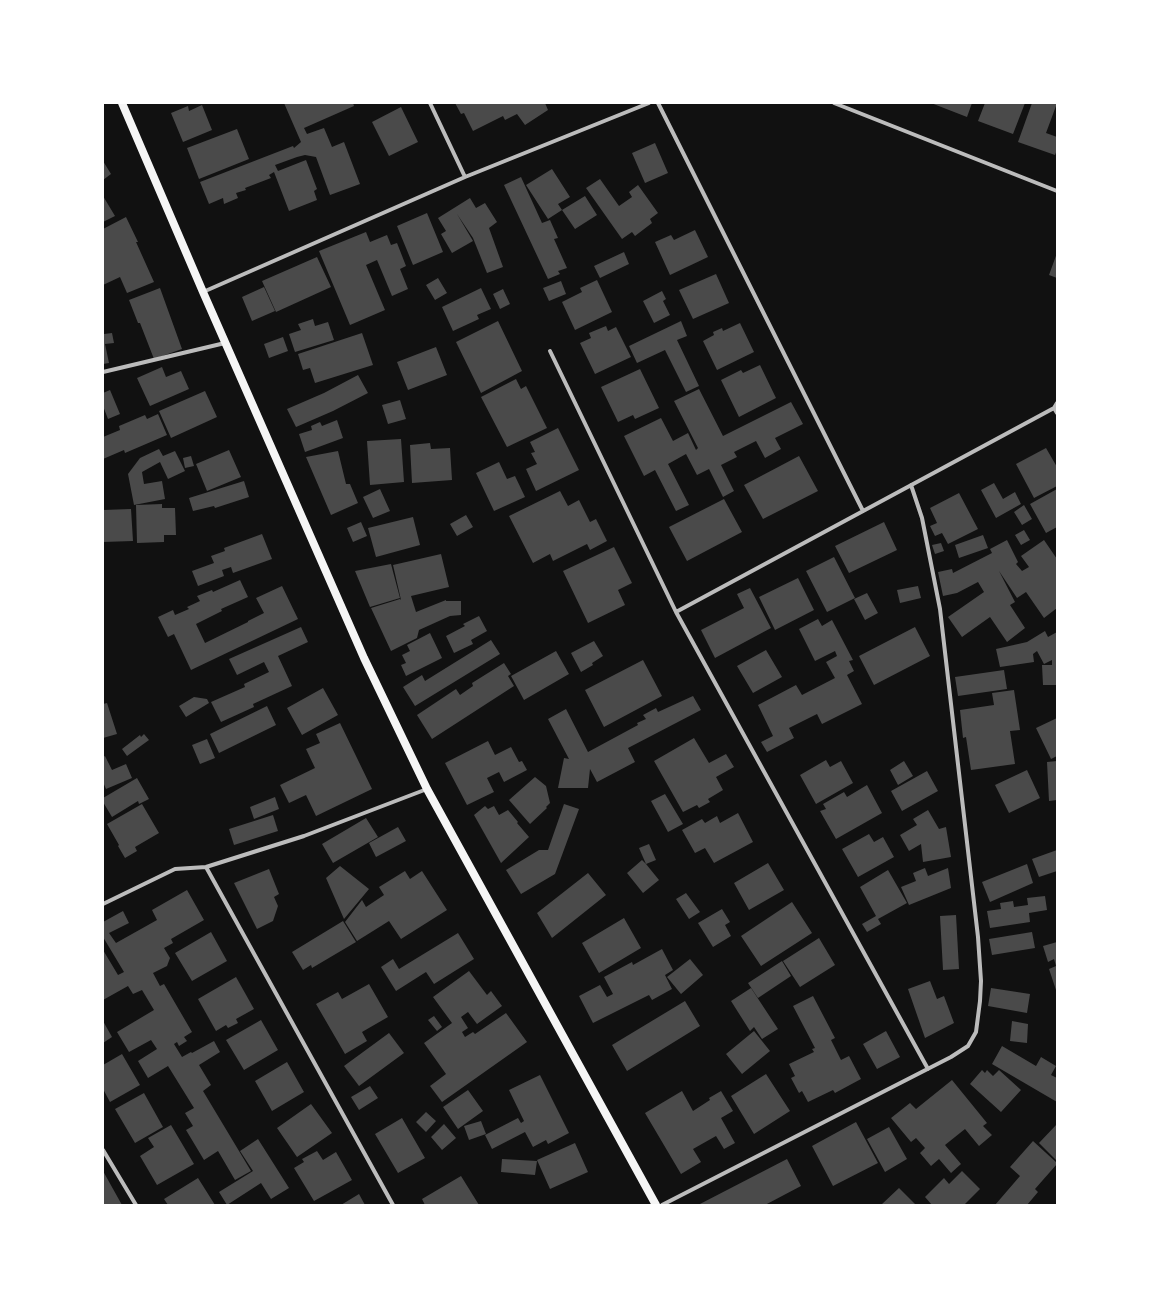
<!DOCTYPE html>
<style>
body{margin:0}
#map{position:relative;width:1160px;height:1308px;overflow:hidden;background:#111;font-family:Rubik,sans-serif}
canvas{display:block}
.frame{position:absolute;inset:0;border:104px solid #fff;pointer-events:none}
</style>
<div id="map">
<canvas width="1160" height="1308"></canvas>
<div class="frame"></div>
</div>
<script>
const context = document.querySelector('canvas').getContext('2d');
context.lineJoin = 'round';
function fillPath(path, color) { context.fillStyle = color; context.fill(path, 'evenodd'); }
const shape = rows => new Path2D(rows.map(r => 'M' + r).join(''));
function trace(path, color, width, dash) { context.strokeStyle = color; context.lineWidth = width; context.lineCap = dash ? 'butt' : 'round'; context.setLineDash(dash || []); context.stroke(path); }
const building = shape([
 [284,103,353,103,354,106,304,128,307,134,324,128,332,147,344,142,360,184,330,195,316,157,305,155,297,157,275,165,278,171,306,160,317,189,314,191,317,200,289,211,274,172,269,175,271,178,245,188,246,190,236,193,238,198,224,204,223,198,209,204,200,182,293,146,294,148,301,142],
 [455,103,545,103,548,110,525,125,517,114,505,120,503,116,473,131,464,113,461,114],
 [931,103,972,103,967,117],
 [985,103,1025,103,1013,134,978,121],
 [1032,103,1057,103,1057,107,1056,106,1046,133,1057,137,1057,150,1055,155,1018,142],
 [202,105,212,130,183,142,171,113,188,106,189,111],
 [401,107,418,142,389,156,372,122],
 [237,129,249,159,199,179,187,148],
 [655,143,668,173,645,183,632,153],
 [103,161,111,174,103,180],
 [552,169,570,197,558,204,562,210,548,219,526,185],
 [521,177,542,223,550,220,558,238,554,239,567,268,558,271,560,274,548,279,504,185],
 [600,179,619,206,632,197,629,192,638,185,658,213,650,219,652,223,635,236,632,232,622,239,586,188],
 [103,196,115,216,103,222],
 [585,196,597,215,575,229,562,210],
 [470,198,476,208,485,203,497,222,489,228,503,267,487,273,473,238,457,214,473,241,452,253,441,234,446,231,438,218],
 [427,213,443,252,413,265,397,226],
 [126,217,138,242,136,242,154,282,127,293,120,277,103,285,103,229],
 [695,230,708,257,670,275,655,242,671,235,674,240],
 [366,232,370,242,387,235,391,245,397,243,406,266,400,269,408,289,392,296,377,260,366,265,385,310,350,325,319,251],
 [624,252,629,264,600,278,594,266],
 [1057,253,1057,278,1049,275],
 [317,257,331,287,276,312,262,281],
 [716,274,729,303,693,319,679,290],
 [438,278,447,293,435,300,426,285],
 [597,280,612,312,575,330,562,302,582,292,580,288],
 [561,281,566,294,549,301,543,288],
 [264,287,275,311,252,321,242,297],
 [160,288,182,349,154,359,140,323,138,323,129,300],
 [481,288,491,309,477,315,479,319,453,331,442,307],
 [503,289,510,304,500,309,493,294],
 [662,291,666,299,663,301,670,315,654,323,643,301],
 [313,319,315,326,328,322,334,340,295,352,289,334,301,330,298,324],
 [498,321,522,371,481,393,456,342],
 [681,321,687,336,677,340,699,386,686,392,665,350,637,363,629,346],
 [740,323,754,352,717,370,703,341,714,335,713,332,722,328,723,331],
 [606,326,608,331,616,327,631,357,595,374,580,343,591,338,589,333],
 [112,333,114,343,105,344,109,363,103,364,103,336,104,334],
 [362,333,373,365,315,383,310,368,303,370,298,354],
 [283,337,288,351,269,358,264,344],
 [436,347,447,375,408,390,397,362],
 [760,365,776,398,739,417,721,380,741,370,743,373],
 [162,367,166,377,181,371,189,389,150,406,137,378],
 [640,369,659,408,635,419,633,415,618,422,601,387],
 [358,375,368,393,333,411,296,427,287,409,324,393],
 [516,379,521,389,526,386,547,428,507,447,481,397],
 [699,389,723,436,791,402,803,424,775,438,781,449,765,458,756,441,734,452,737,457,721,465,734,491,723,497,709,469,697,475,686,454,668,464,689,505,676,511,655,470,644,476,624,436,661,418,673,441,688,433,696,450,698,448,674,401],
 [110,390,120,414,108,419,103,406,103,393],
 [205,391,217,417,171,438,159,411],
 [400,400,406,419,388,424,382,405],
 [158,414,167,435,125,453,124,450,103,459,103,437,120,430,119,426,145,415,147,419],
 [337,420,343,438,305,452,299,434,312,430,311,426,320,422,322,426],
 [558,428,579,470,536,491,526,469,537,464,531,453,535,452,530,442],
 [401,439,404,482,370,485,367,441],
 [430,443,431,449,450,448,452,480,412,483,410,445],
 [1046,448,1057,467,1057,486,1034,498,1016,464],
 [159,449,163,456,175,451,185,471,168,479,160,462,142,472,144,484,162,481,165,499,134,505,128,474,140,458],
 [229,450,241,477,207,491,196,464],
 [338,451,346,484,350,484,358,503,331,515,306,457],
 [191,456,194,466,185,468,183,458],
 [799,456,818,491,763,519,744,485],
 [499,462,507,479,515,476,525,497,494,511,476,473],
 [244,481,249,497,215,508,214,506,193,511,189,498],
 [994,483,1003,499,1015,492,1021,504,996,518,981,490],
 [380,489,390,511,373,518,363,497],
 [1057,489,1057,527,1046,533,1030,504],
 [560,491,568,506,579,500,590,522,596,519,607,541,590,550,587,544,553,561,550,554,533,563,509,516],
 [959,493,978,529,948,544,942,533,935,536,930,526,937,523,930,508],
 [724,499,742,532,687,561,669,527],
 [162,504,162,508,175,508,176,535,164,535,164,542,137,543,136,505],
 [1024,505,1032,519,1022,525,1014,512],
 [131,509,133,541,103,542,103,510],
 [466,515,473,527,457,536,450,524],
 [413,517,420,545,376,557,368,528],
 [361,522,367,536,353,542,347,528],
 [884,522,897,550,849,573,835,546],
 [1024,530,1030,540,1021,545,1015,535],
 [262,534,272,559,233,573,231,567,222,570,224,576,198,586,192,571,214,563,211,556,225,551,224,548],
 [983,535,988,548,959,558,955,545],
 [1007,540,1018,562,1016,564,1022,571,1029,567,1021,556,1044,540,1057,559,1057,608,1044,618,1026,592,1017,598,999,571,1015,602,1010,605,1025,628,1007,642,990,617,962,637,948,617,984,592,978,582,957,593,943,596,938,572,952,569,953,573,992,553,990,549],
 [941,543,944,551,935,554,932,545],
 [614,547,632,583,618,590,625,605,588,623,563,571],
 [441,554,449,587,411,596,416,612,446,600,446,601,461,601,461,615,450,616,419,630,417,638,391,651,371,608,400,599,401,600,393,565],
 [834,557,855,598,827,612,806,571],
 [391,564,400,598,370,607,355,571],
 [798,578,814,610,775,630,759,597],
 [240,580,248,597,221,609,222,611,196,624,205,643,248,622,248,621,264,613,256,598,282,586,298,619,191,670,174,634,168,637,158,617,173,610,175,615,189,609,187,607,200,601,197,596,212,590,213,592],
 [918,586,921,598,900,603,897,590],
 [750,588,771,628,715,658,701,630,744,608,737,594],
 [867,593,878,613,865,620,854,599],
 [479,616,487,631,471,640,473,644,454,653,446,636,465,626,463,624],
 [818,619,822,626,832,620,842,639,853,660,849,661,854,671,847,675,862,704,822,724,817,714,789,728,794,738,767,752,761,742,773,736,758,705,796,685,802,695,835,678,826,662,837,656,835,651,815,661,799,629],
 [301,627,308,642,278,656,292,686,253,704,254,707,221,722,211,702,245,687,244,684,269,672,264,662,237,675,229,659],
 [915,627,930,656,874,685,859,656],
 [1045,631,1048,637,1057,632,1057,685,1043,685,1042,665,1052,665,1052,660,1044,664,1037,651,1033,654,1034,662,1000,667,996,649,1027,642],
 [430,633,442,658,406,676,401,665,406,663,402,655,410,651,407,645],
 [491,640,500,654,415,706,403,687,422,675,425,681],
 [594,641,603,656,592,663,593,665,581,672,571,653],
 [766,650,782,677,753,693,737,666],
 [556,651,569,674,524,700,511,676],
 [643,660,662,696,604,727,585,690],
 [504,663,511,674,508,676,514,686,432,739,417,715,456,689,460,695,473,686,472,683],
 [1004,670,1007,689,958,696,955,677],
 [323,688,338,715,302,735,287,708],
 [1014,690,1020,730,1010,731,1015,764,971,770,966,737,963,738,960,710,994,705,992,693],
 [693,696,701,710,628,748,635,762,597,782,590,769,588,788,558,788,564,758,569,759,548,719,566,709,588,752,638,725,637,723,646,719,643,715,656,708,658,712],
 [194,697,207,699,209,703,186,717,179,706],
 [107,703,117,734,103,738,103,704],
 [267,706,276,725,219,753,210,734],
 [1057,718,1057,756,1051,759,1036,728],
 [340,723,372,789,316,816,306,795,289,803,280,785,315,768,306,749,320,743,316,734],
 [144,734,149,740,127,756,122,749,140,735,141,737],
 [694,738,709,763,726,754,734,767,716,777,723,790,708,799,710,802,699,808,697,805,683,812,654,761],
 [207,739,215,758,200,764,192,745],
 [488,741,495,755,511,747,519,762,522,761,527,770,504,782,499,772,487,778,494,792,467,805,445,763],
 [105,756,112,770,126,764,132,778,106,789,103,782,103,757],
 [826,760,830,767,841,761,853,783,816,804,800,775],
 [904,761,913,776,898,785,890,770],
 [1057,761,1057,800,1049,801,1047,762],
 [1027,770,1040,798,1009,813,995,785],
 [927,771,938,791,902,811,891,791],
 [535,777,546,786,550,803,546,807,547,808,530,824,509,800],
 [137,778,149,799,139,804,138,801,112,817,103,802,103,798],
 [867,785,882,813,836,839,820,811,826,809,823,804,844,792,847,797],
 [665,794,683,824,668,832,651,801],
 [275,797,279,809,254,819,250,807],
 [142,804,159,833,135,847,137,851,125,858,118,846,119,845,107,824],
 [564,804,579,809,555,874,521,894,506,870,539,850,548,850],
 [485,806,488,809,494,806,499,815,508,810,518,822,517,823,529,837,501,863,474,815],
 [928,810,939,829,946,827,951,857,923,862,921,844,909,851,900,835,917,825,913,819],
 [738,813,753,842,714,863,705,848,695,853,682,830,702,819,705,823,717,816,720,823],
 [273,815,278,831,234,845,229,829],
 [366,818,378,837,333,863,322,844],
 [398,827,406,841,376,857,369,843],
 [869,834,874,842,883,837,894,857,858,877,842,849],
 [649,844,656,860,646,864,659,880,643,893,627,873,642,860,646,864,639,848],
 [1057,850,1057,871,1039,877,1032,859],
 [768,863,784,890,749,910,734,883],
 [1027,864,1033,883,990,902,982,882],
 [340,866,369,889,344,919,326,878],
 [925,868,928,876,948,868,951,888,909,905,901,887,916,881,913,873],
 [269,869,279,894,274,897,278,906,273,921,257,929,234,883],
 [888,870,907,903,878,919,881,924,867,932,862,924,876,916,860,887],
 [405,871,410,879,422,871,447,910,401,939,389,921,357,941,345,922,362,900,366,907,384,895,379,887],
 [588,873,606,895,552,938,537,913],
 [187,890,204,920,171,939,173,943,164,948,170,958,167,966,153,973,160,986,164,984,192,1032,184,1037,187,1041,179,1046,177,1042,174,1044,182,1057,191,1052,192,1053,214,1041,220,1052,199,1065,211,1085,203,1091,251,1171,235,1180,218,1151,204,1160,186,1130,193,1126,185,1113,194,1108,168,1066,148,1078,138,1061,157,1049,151,1040,129,1052,117,1032,154,1010,142,990,133,994,128,986,103,1000,103,950,118,975,124,972,103,937,103,922,123,911,129,923,109,933,116,943,157,920,152,910],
 [686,893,700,912,689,919,676,899],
 [1045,896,1047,910,1029,913,1030,922,990,928,987,911,1001,909,1000,903,1013,901,1014,907,1028,905,1027,898],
 [792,902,812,933,761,966,741,936],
 [722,909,730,922,725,925,731,936,713,947,698,923],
 [956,915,959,969,943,970,940,916],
 [624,918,641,948,599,973,582,943],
 [343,921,356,942,312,968,311,965,303,970,292,952],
 [211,932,227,961,192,981,175,953],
 [1032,932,1035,948,992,955,989,939],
 [458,933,474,959,434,984,426,972,396,991,381,967,393,959,399,969],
 [819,938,835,965,800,987,783,961],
 [1057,942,1057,993,1049,969,1056,966,1054,959,1048,962,1043,946],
 [662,949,673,970,665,975,672,989,652,1000,649,995,593,1023,579,996,600,985,607,997,613,994,604,977,632,962,633,965],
 [690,959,703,975,681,994,667,977],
 [782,961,791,976,758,998,748,983],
 [469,971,487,995,491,991,502,1006,477,1024,468,1012,461,1017,468,1028,462,1032,465,1037,473,1032,475,1034,506,1013,527,1042,442,1102,430,1086,446,1074,424,1043,452,1023,433,997],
 [236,977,254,1009,236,1019,238,1023,228,1028,226,1025,216,1031,198,999],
 [930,981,937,999,944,996,954,1023,925,1038,908,989],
 [369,984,388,1017,362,1032,367,1041,345,1054,316,1004,338,992,342,999],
 [751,988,778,1029,762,1039,754,1027,750,1031,731,1001],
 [991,988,1030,994,1027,1013,988,1006],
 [813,996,835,1038,831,1040,841,1060,849,1056,861,1079,835,1093,833,1090,808,1102,802,1091,799,1093,791,1078,795,1076,789,1064,814,1052,812,1049,815,1048,793,1006],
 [685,1001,700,1026,627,1071,612,1045],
 [434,1016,442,1027,437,1031,428,1020],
 [261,1020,278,1050,244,1070,226,1040],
 [103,1021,112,1037,103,1043],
 [1012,1021,1028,1024,1027,1043,1010,1041],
 [754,1031,770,1051,742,1074,726,1054],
 [886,1031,900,1057,877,1069,863,1044],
 [389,1033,404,1053,359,1086,344,1066],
 [1002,1046,1036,1066,1041,1057,1056,1066,1051,1075,1057,1078,1057,1102,992,1064],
 [122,1054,140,1085,110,1102,103,1089,103,1065],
 [287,1062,304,1092,272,1111,255,1081],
 [982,1070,985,1073,987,1070,993,1076,999,1070,1021,1090,1001,1112,970,1084],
 [766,1074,790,1111,754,1134,731,1096],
 [540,1075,569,1133,548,1144,546,1140,533,1147,525,1132,492,1149,485,1135,518,1118,521,1123,524,1121,509,1090],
 [952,1080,987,1123,983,1126,992,1135,979,1146,965,1129,945,1145,961,1164,951,1173,939,1159,931,1166,920,1153,925,1148,916,1138,911,1142,891,1118,910,1103,916,1109],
 [370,1086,378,1098,359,1110,351,1097],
 [468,1090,483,1111,458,1129,443,1107],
 [682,1091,693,1111,710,1100,709,1098,721,1091,733,1111,721,1118,735,1143,724,1149,716,1136,693,1149,701,1162,681,1174,645,1113],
 [144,1093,163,1127,135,1143,115,1109],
 [311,1104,332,1133,297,1157,277,1128],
 [426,1112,436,1121,426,1132,416,1122],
 [402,1118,425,1158,398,1173,375,1134],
 [481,1121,486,1134,469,1140,464,1126],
 [856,1122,878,1163,833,1186,812,1146],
 [444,1124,456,1138,442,1150,431,1137],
 [1057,1124,1057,1161,1039,1143],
 [171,1125,194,1164,157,1185,140,1156,154,1147,148,1138],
 [889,1127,907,1159,885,1172,867,1139],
 [258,1139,289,1188,271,1199,261,1183,227,1205,219,1192,253,1171,240,1151],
 [1033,1141,1057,1163,1057,1164,1035,1189,1038,1192,1027,1205,995,1205,1020,1176,1010,1167],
 [575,1143,588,1172,550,1189,537,1160],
 [317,1151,323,1160,336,1152,352,1180,314,1201,294,1168,304,1162,302,1159],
 [502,1159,537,1161,535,1175,501,1172],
 [787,1159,801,1186,765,1205,698,1205],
 [103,1171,122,1205,103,1205],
 [962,1171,980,1189,964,1205,932,1205,925,1197,944,1178,949,1184],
 [461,1176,479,1205,425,1205,422,1199],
 [198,1178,215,1205,168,1205,164,1199],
 [899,1188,916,1205,881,1205],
 [359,1194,365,1205,341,1205]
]);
const minor = shape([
 [430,103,465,177],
 [658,103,863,511],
 [834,103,1057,191],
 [203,292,465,177,649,103],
 [550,351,676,612,928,1069],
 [103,372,225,343],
 [1054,408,1057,413],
 [676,612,1054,408,1057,403],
 [206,867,393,1205],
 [103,904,175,869,206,867,304,836,427,789],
 [103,1150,136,1205],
 [662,1205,951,1057,968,1046,976,1032,980,1001,981,981,978,937,940,609,922,518,911,485]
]);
const secondary = shape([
 [122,103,203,292,364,658,427,789,656,1205]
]);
fillPath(building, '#4a4a4a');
trace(minor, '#bcbcbc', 4);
trace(secondary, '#f5f5f5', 8);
</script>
